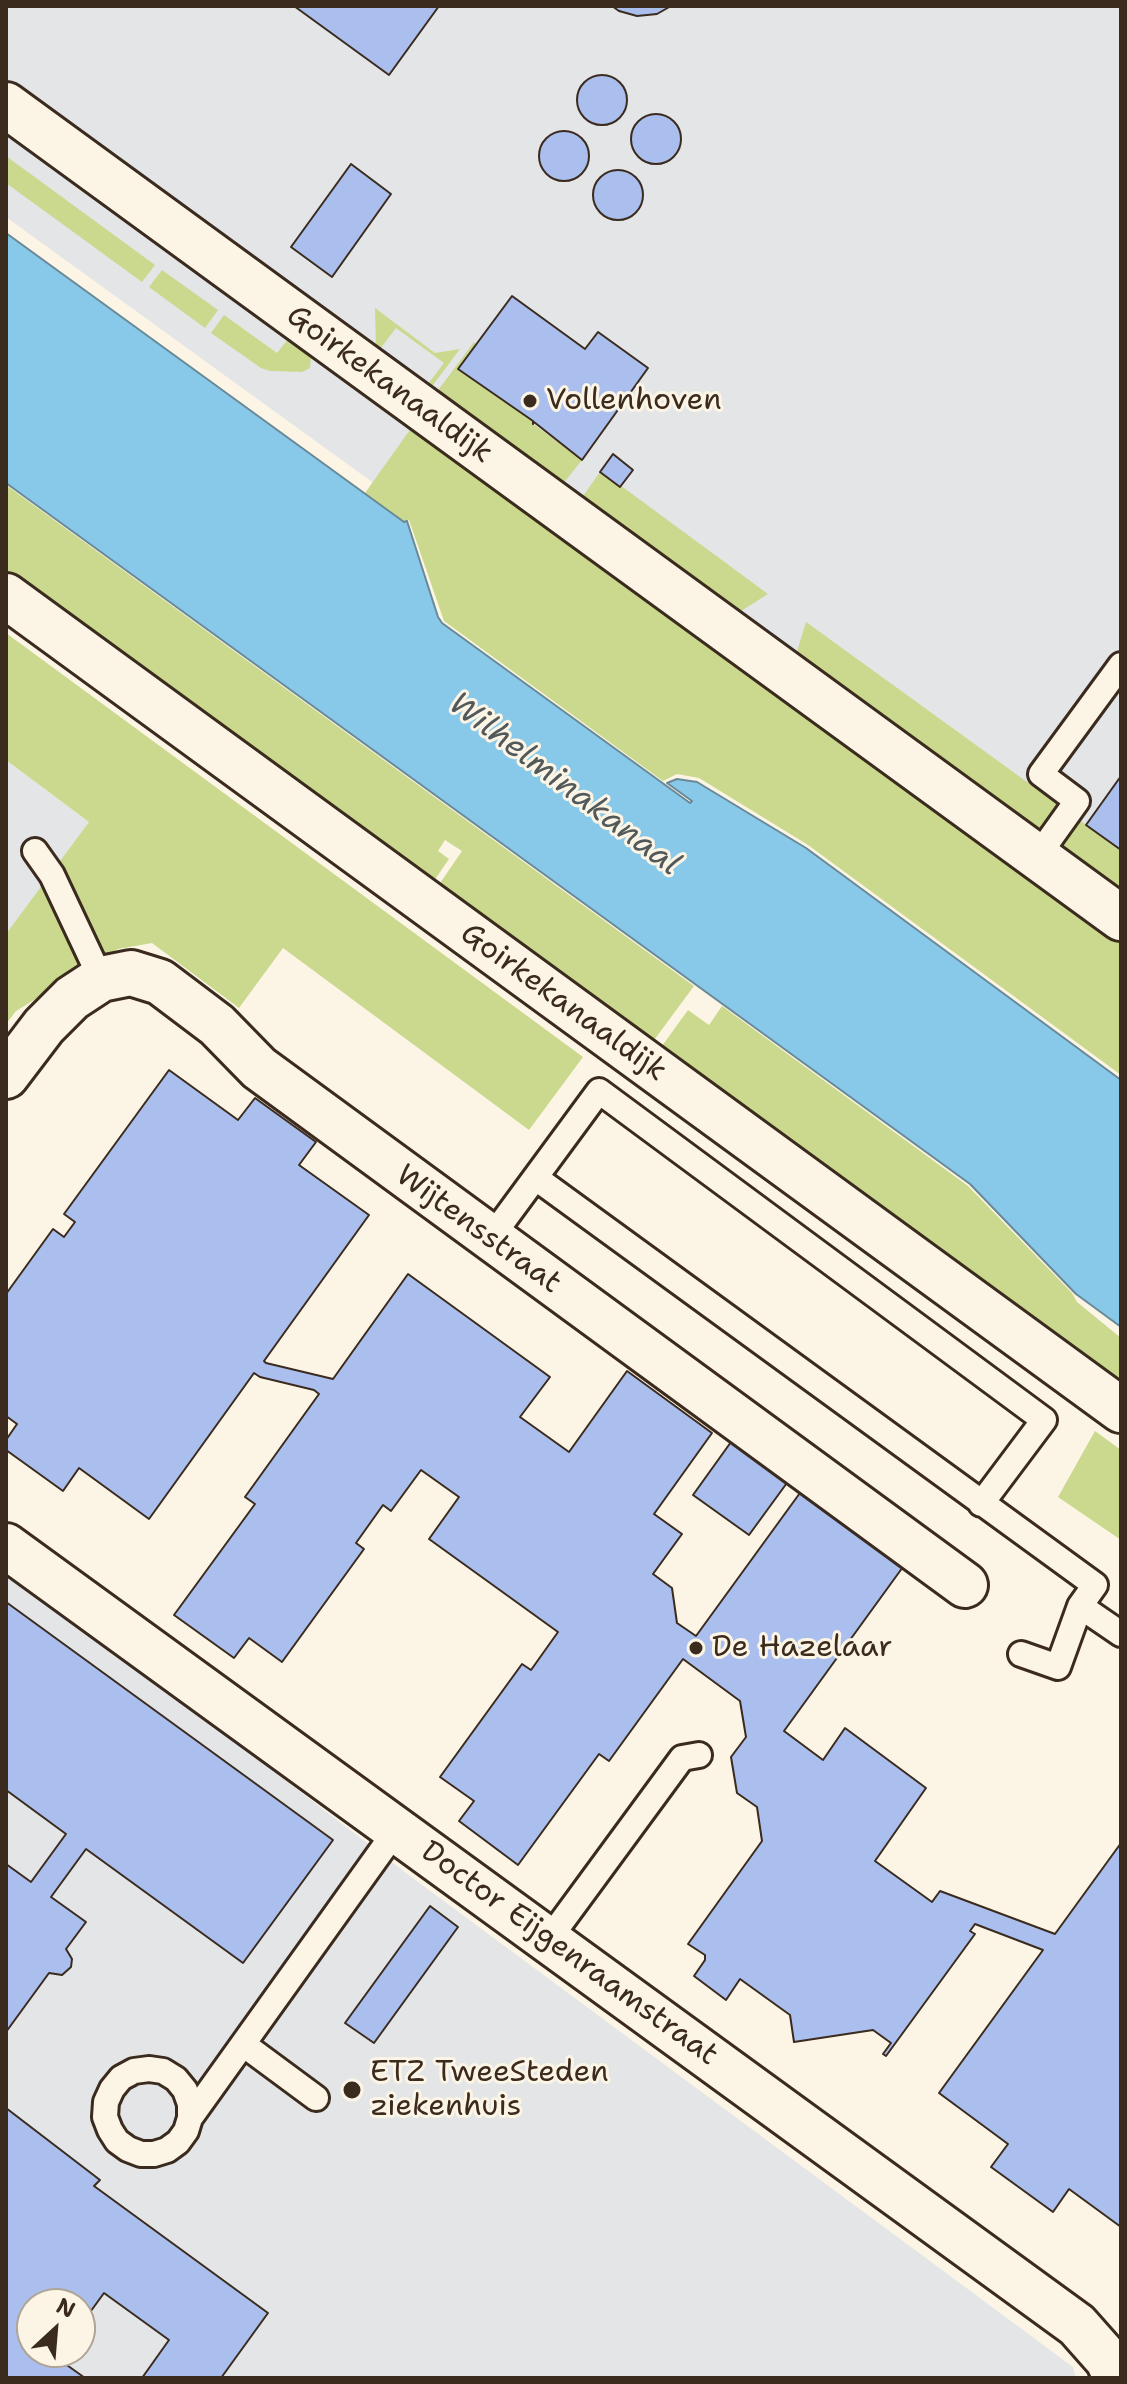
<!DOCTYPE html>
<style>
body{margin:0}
#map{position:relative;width:1127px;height:2384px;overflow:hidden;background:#fcf5e5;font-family:"Shantell Sans",sans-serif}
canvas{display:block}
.frame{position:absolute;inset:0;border:8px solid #3b2a1e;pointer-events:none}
.north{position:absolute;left:16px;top:2288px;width:80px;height:80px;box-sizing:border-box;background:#fcf5e5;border:2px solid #afa495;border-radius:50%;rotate:26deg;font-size:22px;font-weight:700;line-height:32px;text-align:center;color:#3b2a1e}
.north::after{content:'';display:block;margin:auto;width:28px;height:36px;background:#3b2a1e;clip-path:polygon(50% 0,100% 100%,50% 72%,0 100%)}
</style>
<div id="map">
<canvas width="1127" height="2384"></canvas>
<div class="frame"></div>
<div class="north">N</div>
</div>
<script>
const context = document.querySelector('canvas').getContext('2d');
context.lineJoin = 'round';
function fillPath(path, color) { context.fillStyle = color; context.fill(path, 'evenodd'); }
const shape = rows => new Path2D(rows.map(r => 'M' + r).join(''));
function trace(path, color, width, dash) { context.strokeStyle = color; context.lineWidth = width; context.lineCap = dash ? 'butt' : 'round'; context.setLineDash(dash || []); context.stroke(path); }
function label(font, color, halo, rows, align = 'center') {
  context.font = font + ' "Shantell Sans",sans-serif'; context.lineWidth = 6; context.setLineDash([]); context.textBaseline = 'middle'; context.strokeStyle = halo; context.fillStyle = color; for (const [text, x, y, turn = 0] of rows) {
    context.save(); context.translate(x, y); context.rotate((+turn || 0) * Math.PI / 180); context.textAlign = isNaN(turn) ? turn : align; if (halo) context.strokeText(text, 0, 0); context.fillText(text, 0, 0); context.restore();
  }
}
const built = shape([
 [6,6,1121,6,1121,1024,6,217],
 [6,760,89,822,6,939],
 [6,1566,410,1876,1073,2367,1076,2378,6,2378],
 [32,2304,80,2304,80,2352,32,2352]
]);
const green = shape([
 [6,156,155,265,142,282,6,183],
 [162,270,218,310,205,328,149,287],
 [375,308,435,353,460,349,430,389,428,384,444,363,396,328,380,349,376,349],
 [224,315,277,353,289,338,311,355,310,368,302,372,270,371,261,368,211,333],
 [474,342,476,344,459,370,533,421,532,423,582,460,562,485,436,393],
 [412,427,1121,943,1121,1075,808,845,699,778,677,774,663,781,656,776,444,621,409,520,404,522,365,493],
 [600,472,624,488,768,594,738,613,581,499],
 [6,485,694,986,646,1051,432,895,462,851,445,840,438,851,449,859,427,891,6,583],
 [806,622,1121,850,1121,891,796,655],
 [6,633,583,1057,529,1130,283,948,239,1008,152,943,118,949,16,1011,6,1024,6,934,89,822,6,760],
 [722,1006,968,1186,1072,1293,1077,1302,1121,1338,1121,1396,654,1057,688,1010,709,1025],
 [1095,1431,1121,1450,1121,1540,1058,1497]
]);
const water = shape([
 [6,233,404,522,407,521,438,617,442,623,690,803,692,801,667,783,677,779,697,782,806,848,1121,1080,1121,1327,1076,1294,970,1184,6,483,6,233]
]);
const building = shape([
 [294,6,439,6,389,75,294,6],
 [612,6,671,6,657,14,637,16,619,11,612,6],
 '577 100a25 25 0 1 1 50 0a25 25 0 1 1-50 0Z',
 '631 139a25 25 0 1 1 50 0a25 25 0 1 1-50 0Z',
 '539 156a25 25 0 1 1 50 0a25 25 0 1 1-50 0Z',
 [351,164,391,194,332,277,291,247,351,164],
 '593 195a25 25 0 1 1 50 0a25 25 0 1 1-50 0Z',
 [512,296,585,349,598,332,648,368,582,460,534,422,533,424,533,421,458,369,512,296],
 [613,454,633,470,620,487,600,472,613,454],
 [1121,776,1121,850,1086,825,1121,776],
 [169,1070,238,1120,255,1098,316,1142,299,1165,369,1215,264,1361,266,1363,333,1379,408,1274,550,1377,520,1417,569,1452,627,1371,712,1433,654,1514,682,1534,653,1574,672,1588,677,1623,696,1636,805,1486,908,1560,784,1731,823,1760,845,1728,926,1788,875,1861,932,1902,940,1891,1055,1934,1121,1843,1121,2227,1069,2189,1053,2212,991,2167,1008,2144,939,2093,1043,1950,975,1924,970,1931,975,1934,886,2056,883,2054,891,2043,873,2030,794,2042,790,2015,740,1979,726,2000,694,1976,705,1960,705,1955,688,1944,762,1841,757,1807,737,1793,731,1757,746,1737,740,1701,683,1659,609,1761,599,1754,518,1865,459,1821,474,1801,440,1777,522,1664,531,1670,558,1632,429,1539,459,1497,421,1470,391,1511,383,1505,356,1543,364,1549,282,1662,249,1638,234,1658,174,1615,255,1504,245,1497,319,1394,314,1390,260,1377,254,1373,149,1519,79,1468,63,1491,6,1450,6,1440,17,1424,6,1416,6,1294,53,1229,64,1237,75,1222,64,1214,169,1070],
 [736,1435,792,1476,749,1535,693,1495,736,1435],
 [6,1602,333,1840,243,1963,86,1849,51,1897,86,1922,66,1949,72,1959,71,1967,62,1975,49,1973,6,2032,6,1864,31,1882,66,1834,6,1790,6,1602],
 [430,1906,458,1927,374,2043,345,2023,430,1906],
 [6,2108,100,2180,94,2186,268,2313,221,2378,142,2378,169,2340,104,2293,80,2326,80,2304,32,2304,32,2352,61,2352,57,2358,85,2378,6,2378,6,2108]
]);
const service = shape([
 [35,851,52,875,101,979],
 [1037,857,1077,801,1041,774,1121,665],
 [536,1178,1095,1585,1080,1606,1058,1667,1021,1654],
 [490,1239,599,1091,1044,1420,981,1504],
 [1080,1606,1121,1634],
 [549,1939,682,1758,699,1755],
 [243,2044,316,2098],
 [190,2118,190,2104,185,2090,176,2079,163,2071,149,2069,134,2071,121,2078,112,2089,106,2102,105,2117,110,2130,117,2141,128,2149,141,2154,154,2154,167,2150,178,2142,186,2131,190,2118,397,1829]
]);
const minor = shape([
 [6,105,1121,918],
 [6,596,1121,1410],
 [6,1076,44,1026,72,998,101,979,131,973,160,982,217,1025,259,1068,965,1585],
 [6,1546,1077,2325,1108,2360,1116,2378]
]);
const markers = [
 [530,401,8,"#3b2a1e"],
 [696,1648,8,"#3b2a1e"],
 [352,2090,10,"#3b2a1e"]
];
const streetNames = [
 ["Goirkekanaaldijk",389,385,36],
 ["Goirkekanaaldijk",563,1003,36],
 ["Wijtensstraat",478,1230,36],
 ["Doctor Eijgenraamstraat",569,1954,36]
];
const poiNames = [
 ["Vollenhoven",546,401],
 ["De Hazelaar",712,1648],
 ["ETZ TweeSteden",370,2073],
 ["ziekenhuis",370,2107]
];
const waterNames = [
 ["Wilhelminakanaal",564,785,37]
];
fillPath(built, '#e3e5e7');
fillPath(green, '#cad98d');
fillPath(water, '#88c8e8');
trace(water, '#698997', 2);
fillPath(building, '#aabfed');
trace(building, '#3b2a1e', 2);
trace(service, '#3b2a1e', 30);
trace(minor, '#3b2a1e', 50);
trace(service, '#fcf5e5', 24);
trace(minor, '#fcf5e5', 44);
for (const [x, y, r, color] of markers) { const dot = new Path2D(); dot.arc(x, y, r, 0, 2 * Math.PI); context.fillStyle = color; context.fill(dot); trace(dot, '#fcf5e5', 3); }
label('30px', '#3b2a1e', '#fcf5e5', streetNames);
label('30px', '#3b2a1e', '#fcf5e5', poiNames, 'left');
label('italic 32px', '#52595b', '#fcf5e5', waterNames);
</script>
